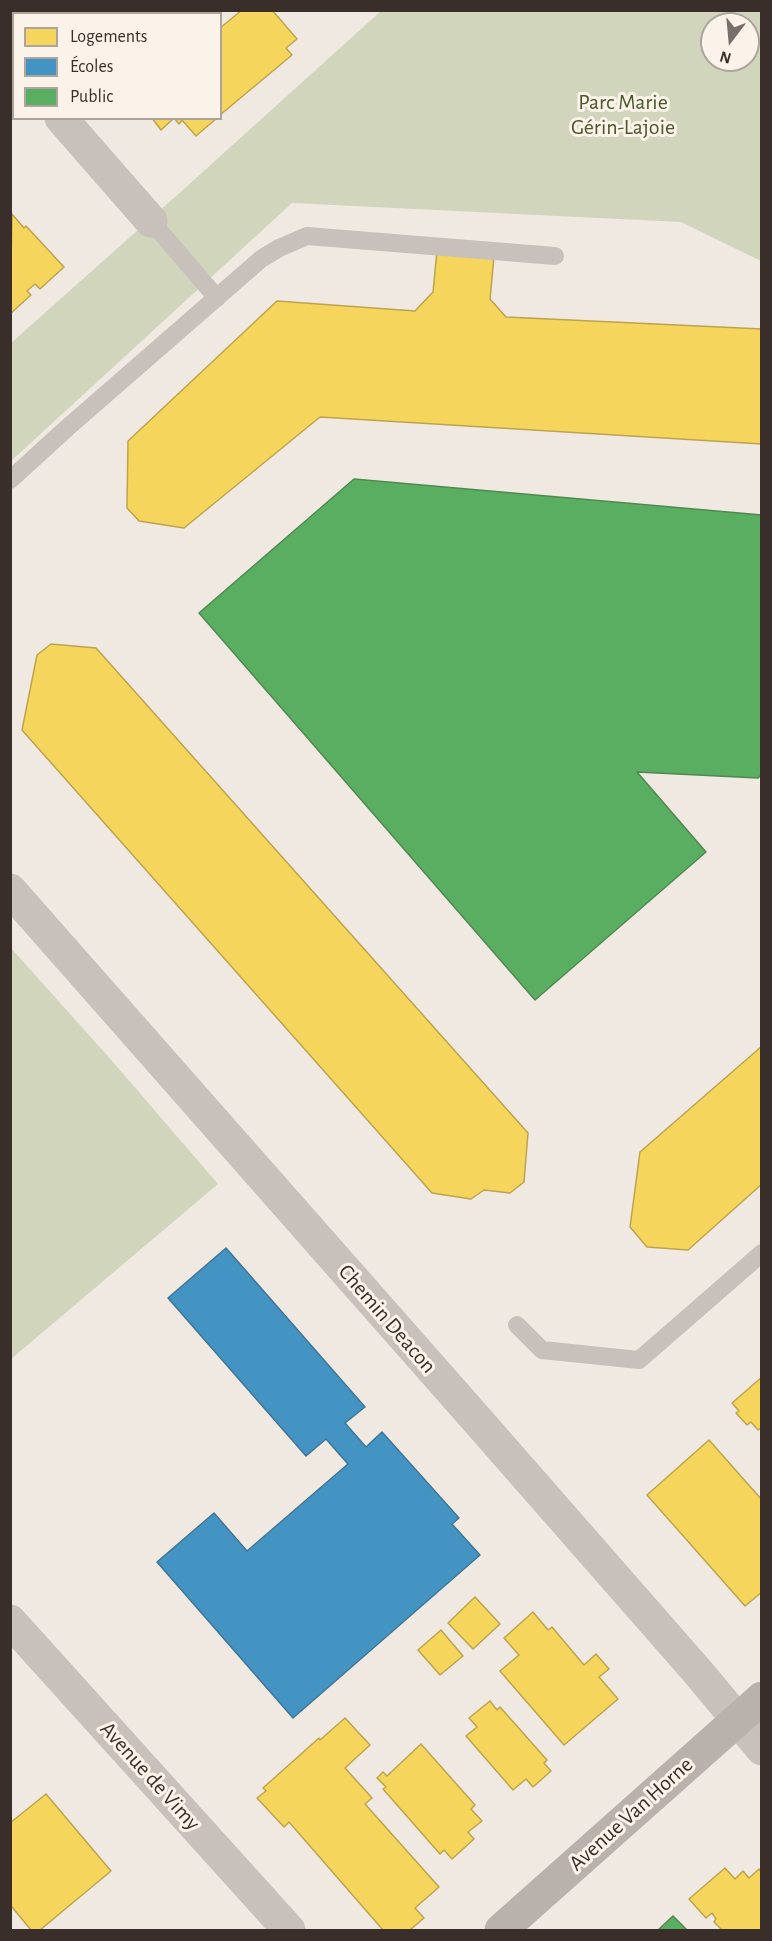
<!DOCTYPE html>
<meta charset="utf-8">
<style>
body{margin:0}
#map{position:relative;width:772px;height:1941px;overflow:hidden;background:#efe9e2;font-family:"Alegreya Sans",sans-serif}
canvas{display:block}
.frame{position:absolute;inset:0;border:12px solid #392e29;pointer-events:none}
.legend{position:absolute;left:12px;top:12px;width:210px;height:108px;box-sizing:border-box;background:#fbf3ea;border:2px solid #ada49d;margin:0;padding:8px 10px;list-style:none;font-size:18px;color:#392e29}
.legend li{display:flex;align-items:center;gap:12px;height:30px}
.legend b{width:30px;border:2px solid #ada49d}
.north{position:absolute;left:700px;top:12px;width:60px;height:60px;box-sizing:border-box;background:#fbf3ea;border:2px solid #ada49d;border-radius:50%;rotate:196deg;font-size:16px;font-weight:700;line-height:24px;text-align:center;color:#392e29}
.north::after{content:'';display:block;margin:auto;width:21px;height:27px;background:#796f6a;clip-path:polygon(50% 0,100% 100%,50% 72%,0 100%)}
</style>
<div id="map">
<canvas width="772" height="1941"></canvas>
<div class="frame"></div>
<ul class="legend">
<li><b style="height:16px;background:#f6d55c"></b>Logements</li>
<li><b style="height:16px;background:#4393c3"></b>Écoles</li>
<li><b style="height:16px;background:#5aae61"></b>Public</li>
</ul>
<div class="north">N</div>
</div>
<script>
const context = document.querySelector('canvas').getContext('2d');
context.lineJoin = 'round';
function fillPath(path, color) { context.fillStyle = color; context.fill(path, 'evenodd'); }
const shape = rows => new Path2D(rows.map(r => 'M' + r).join(''));
function trace(path, color, width, dash) { context.strokeStyle = color; context.lineWidth = width; context.lineCap = dash ? 'butt' : 'round'; context.setLineDash(dash || []); context.stroke(path); }
function label(font, color, halo, rows, align = 'center') {
  context.font = font + ' "Alegreya Sans",sans-serif'; context.lineWidth = 6; context.setLineDash([]); context.textBaseline = 'middle'; context.strokeStyle = halo; context.fillStyle = color; for (const [text, x, y, turn = 0] of rows) {
    context.save(); context.translate(x, y); context.rotate((+turn || 0) * Math.PI / 180); context.textAlign = isNaN(turn) ? turn : align; if (halo) context.strokeText(text, 0, 0); context.fillText(text, 0, 0); context.restore();
  }
}
const green = shape([
 [381,11,761,11,761,261,681,222,292,203,11,461,11,343,175,197],
 [712,24,748,24,748,60,712,60],
 [11,948,113,1062,218,1184,11,1359]
]);
const homes = shape([
 [242,10,272,10,297,39,286,48,292,55,220,115,220,28,242,10],
 [152,118,174,118,161,130,152,118],
 [174,118,217,118,196,136,182,120,179,124,174,118],
 [12,214,24,228,26,226,64,267,40,289,35,284,27,291,31,295,10,314,12,214],
 [438,240,495,246,490,299,506,317,762,329,762,444,320,417,184,528,139,521,127,508,128,441,277,301,415,311,433,292,438,240],
 [51,644,96,648,528,1133,524,1182,510,1193,484,1190,471,1199,432,1193,22,730,37,655,51,644],
 [762,1046,762,1184,688,1250,647,1247,630,1227,640,1152,762,1046],
 [762,1377,762,1427,758,1430,751,1422,747,1425,736,1413,739,1411,732,1403,762,1377],
 [709,1440,762,1500,762,1592,745,1606,647,1495,709,1440],
 [475,1597,500,1624,473,1649,448,1623,475,1597],
 [533,1612,548,1630,552,1627,584,1665,596,1654,609,1669,599,1677,618,1699,564,1745,500,1671,519,1655,504,1638,533,1612],
 [441,1630,463,1656,440,1675,418,1650,441,1630],
 [490,1701,497,1710,500,1707,547,1760,544,1763,551,1771,533,1787,526,1779,513,1790,466,1736,477,1727,469,1718,490,1701],
 [345,1718,370,1745,345,1768,372,1798,365,1804,439,1887,415,1908,424,1918,410,1930,383,1930,289,1822,284,1827,257,1798,266,1791,263,1788,319,1738,320,1740,345,1718],
 [421,1744,475,1805,471,1809,482,1821,468,1832,474,1839,452,1859,444,1850,440,1854,383,1789,386,1787,377,1778,383,1772,387,1776,421,1744],
 [46,1794,111,1871,40,1930,31,1930,12,1907,10,1908,10,1823,46,1794],
 [725,1868,735,1879,743,1871,749,1878,759,1869,762,1873,762,1930,722,1930,714,1922,716,1919,712,1913,706,1918,689,1899,725,1868]
]);
const schools = shape([
 [226,1248,365,1407,345,1423,366,1447,382,1432,459,1518,452,1524,480,1555,293,1718,157,1562,214,1513,247,1551,348,1464,326,1439,306,1456,168,1298,226,1248]
]);
const public = shape([
 [354,479,762,515,762,774,758,778,637,772,706,852,535,1000,199,613,354,479],
 [673,1916,687,1930,658,1930,673,1916]
]);
const lane = shape([
 [151,221,217,298],
 [10,480,67,428,261,259,279,248,307,236,555,256],
 [517,1325,542,1350,639,1360,762,1253]
]);
const street = shape([
 [10,61,14,64],
 [61,118,151,221],
 [10,890,478,1421,697,1671,762,1749],
 [10,1621,289,1930]
]);
const secondary = shape([
 [501,1930,762,1698]
]);
const parkNames = [
 ["Parc Marie",623,102],
 ["Gérin-Lajoie",623,127]
];
const streetNames = [
 ["Chemin Deacon",387,1319,49],
 ["Avenue de Vimy",150,1776,48],
 ["Avenue Van Horne",631,1814,-42]
];
fillPath(green, '#d0d5bc');
fillPath(homes, '#f6d55c');
trace(homes, '#bda34d', 1.5);
fillPath(schools, '#4393c3');
trace(schools, '#407595', 1.5);
fillPath(public, '#5aae61');
trace(public, '#508850', 1.5);
trace(lane, '#c7c0bb', 18);
trace(street, '#c7c0bb', 33);
trace(secondary, '#b8b1ac', 33);
label('22px', '#49592b', '#fbf3ea', parkNames);
label('22px', '#392e29', '#fbf3ea', streetNames);
</script>
